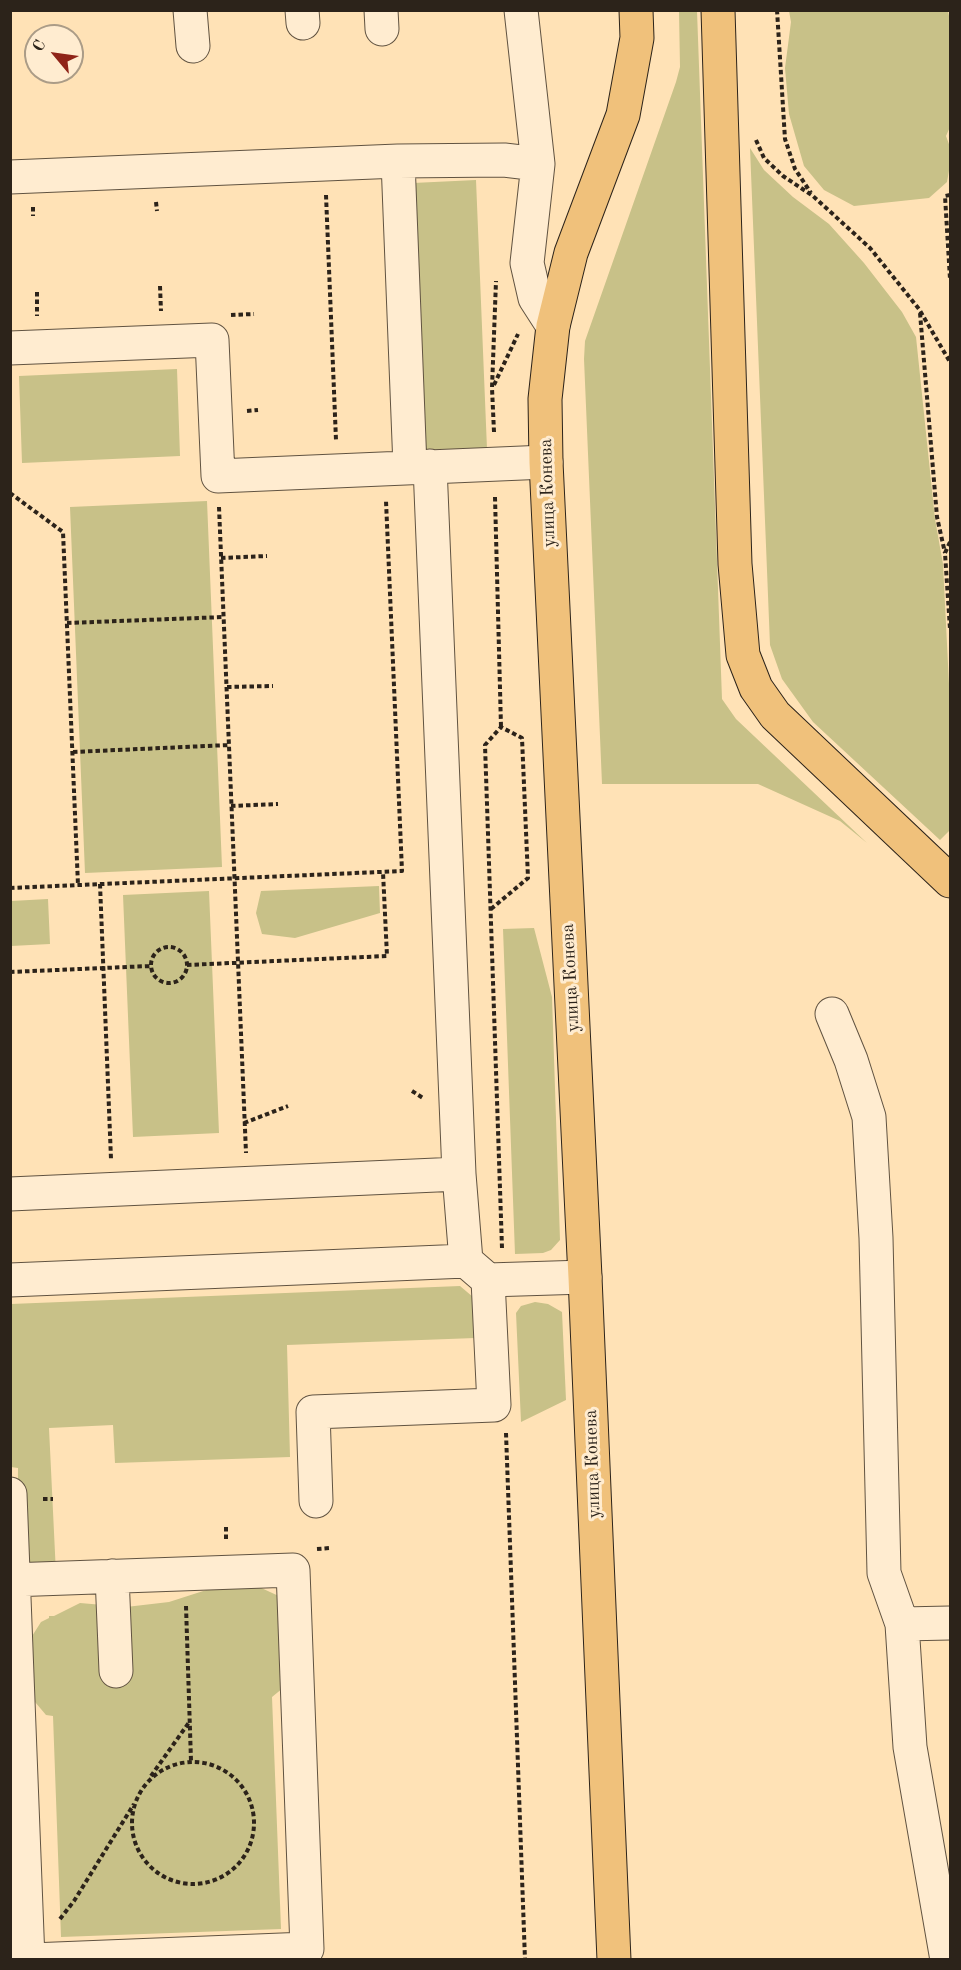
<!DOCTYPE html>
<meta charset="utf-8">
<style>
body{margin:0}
#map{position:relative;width:961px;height:1970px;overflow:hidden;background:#ffe2b6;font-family:"Old Standard TT",serif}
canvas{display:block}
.frame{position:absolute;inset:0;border:12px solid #2c231a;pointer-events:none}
.north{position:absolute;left:24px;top:24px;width:60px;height:60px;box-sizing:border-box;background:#ffecd0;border:2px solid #ab9c87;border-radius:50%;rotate:299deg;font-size:16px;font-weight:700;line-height:24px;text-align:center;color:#2c231a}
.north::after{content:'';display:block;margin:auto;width:21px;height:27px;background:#8f2418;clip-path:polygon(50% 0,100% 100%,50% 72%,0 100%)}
</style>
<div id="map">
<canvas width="961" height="1970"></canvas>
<div class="frame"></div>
<div class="north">С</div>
</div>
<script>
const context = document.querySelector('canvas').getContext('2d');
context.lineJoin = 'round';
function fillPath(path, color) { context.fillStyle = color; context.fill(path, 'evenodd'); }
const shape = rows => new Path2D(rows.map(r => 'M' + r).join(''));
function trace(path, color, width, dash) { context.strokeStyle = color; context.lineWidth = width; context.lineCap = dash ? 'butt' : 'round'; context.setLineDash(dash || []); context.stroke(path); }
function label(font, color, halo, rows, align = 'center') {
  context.font = font + ' "Old Standard TT",serif'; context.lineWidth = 6; context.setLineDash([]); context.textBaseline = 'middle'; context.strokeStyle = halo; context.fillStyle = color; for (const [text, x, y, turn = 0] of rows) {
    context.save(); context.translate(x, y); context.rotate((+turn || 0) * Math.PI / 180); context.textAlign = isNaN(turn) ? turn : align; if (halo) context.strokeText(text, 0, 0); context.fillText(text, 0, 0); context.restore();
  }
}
const green = shape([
 [679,11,697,11,722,699,736,719,867,843,840,821,758,784,602,784,584,359,585,341,676,82,680,67],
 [789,11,948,11,950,21,950,127,946,136,950,147,950,165,947,182,929,198,854,206,824,190,804,166,789,114,785,68,791,22],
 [750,148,764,170,793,197,829,224,864,263,902,312,916,337,935,519,943,564,950,704,950,830,940,840,813,722,782,679,770,645],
 [476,180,487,449,425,451,413,183],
 [177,369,180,456,22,463,19,376],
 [207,501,222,867,85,873,70,507],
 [379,886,380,913,295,938,262,934,256,913,261,891],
 [209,891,219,1133,133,1137,123,895],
 [48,899,50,944,11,946,11,901],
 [534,928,552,997,560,1240,551,1250,543,1253,515,1254,503,929],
 [460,1286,473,1297,475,1338,287,1345,290,1457,115,1463,113,1425,49,1428,56,1574,17,1576,18,1468,11,1467,11,1304],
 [535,1302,548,1304,562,1312,566,1400,521,1422,516,1313,521,1306],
 [222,1585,257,1586,283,1598,283,1688,272,1697,281,1929,61,1937,53,1716,46,1715,30,1696,27,1644,41,1622,49,1618,49,1616,54,1616,80,1603,126,1607,169,1602]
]);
const path = shape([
 [777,10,785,139,795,169,811,193],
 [756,140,764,158,783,176,813,196,870,248,919,309,950,362],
 [326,195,336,440],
 [950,195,945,196,950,279],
 [156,202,157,211],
 [33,207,33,216],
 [160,286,161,311],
 [37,292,37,316],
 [920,313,937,517,945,553],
 [231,315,254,314],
 [494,385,518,334],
 [247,411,258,410],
 [494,432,492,388,496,281],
 [10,493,63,532,78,885],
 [495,497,501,727],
 [219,507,246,1153],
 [950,542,945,553,950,629],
 [221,558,267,556],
 [67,623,224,617],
 [227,687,273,686],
 [73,752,229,745],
 [231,806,278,804],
 [100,884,111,1159],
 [10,888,402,871,386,501],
 [491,909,528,878,522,738,501,727,485,745,502,1248],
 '151 965a18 18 0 1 1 36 0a18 18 0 1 1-36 0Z',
 [187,965,387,956,383,872],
 [10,972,150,966],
 [412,1091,423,1098],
 [244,1123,288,1106],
 [506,1433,525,1960],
 [43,1499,53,1499],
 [226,1527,226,1540],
 [317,1549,330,1548],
 [186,1606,191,1761],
 '132 1823a61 61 0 1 1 122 0a61 61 0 1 1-122 0Z',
 [151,1776,190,1721],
 [60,1919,74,1901,134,1804]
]);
const minor = shape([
 [190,10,193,46],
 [302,10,303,23],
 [381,10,382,29],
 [521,10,538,164,527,263,535,298,553,326],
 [398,161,410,467],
 [10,177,398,161,504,160,538,164],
 [10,348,212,340,218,476,546,462],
 [430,466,459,1174,466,1261],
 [832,1014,851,1060,869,1117,876,1238,884,1573,902,1624,910,1747,947,1960],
 [10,1194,459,1174],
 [10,1280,466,1261,488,1280,585,1277],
 [10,1494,28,1960],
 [316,1501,313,1412,494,1405,488,1280],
 [112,1576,116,1671],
 [10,1580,293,1570,307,1949,31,1960],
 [902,1624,950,1623]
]);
const major = shape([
 [718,10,735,564,743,655,756,688,775,715,950,881],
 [614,1960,585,1277,546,462,545,399,553,326,571,253,623,115,637,38,636,10]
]);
const streetNames = [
 ["улица Конева",548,493,-92],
 ["улица Конева",571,978,-93],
 ["улица Конева",593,1464,-92]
];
fillPath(green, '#c8c188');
trace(minor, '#615341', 35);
trace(major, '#2c231a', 35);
trace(path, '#2c231a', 4, [4.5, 3]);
trace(minor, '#ffecd0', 33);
trace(major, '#f0c17b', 33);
label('18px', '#2c231a', '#ffecd0', streetNames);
</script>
